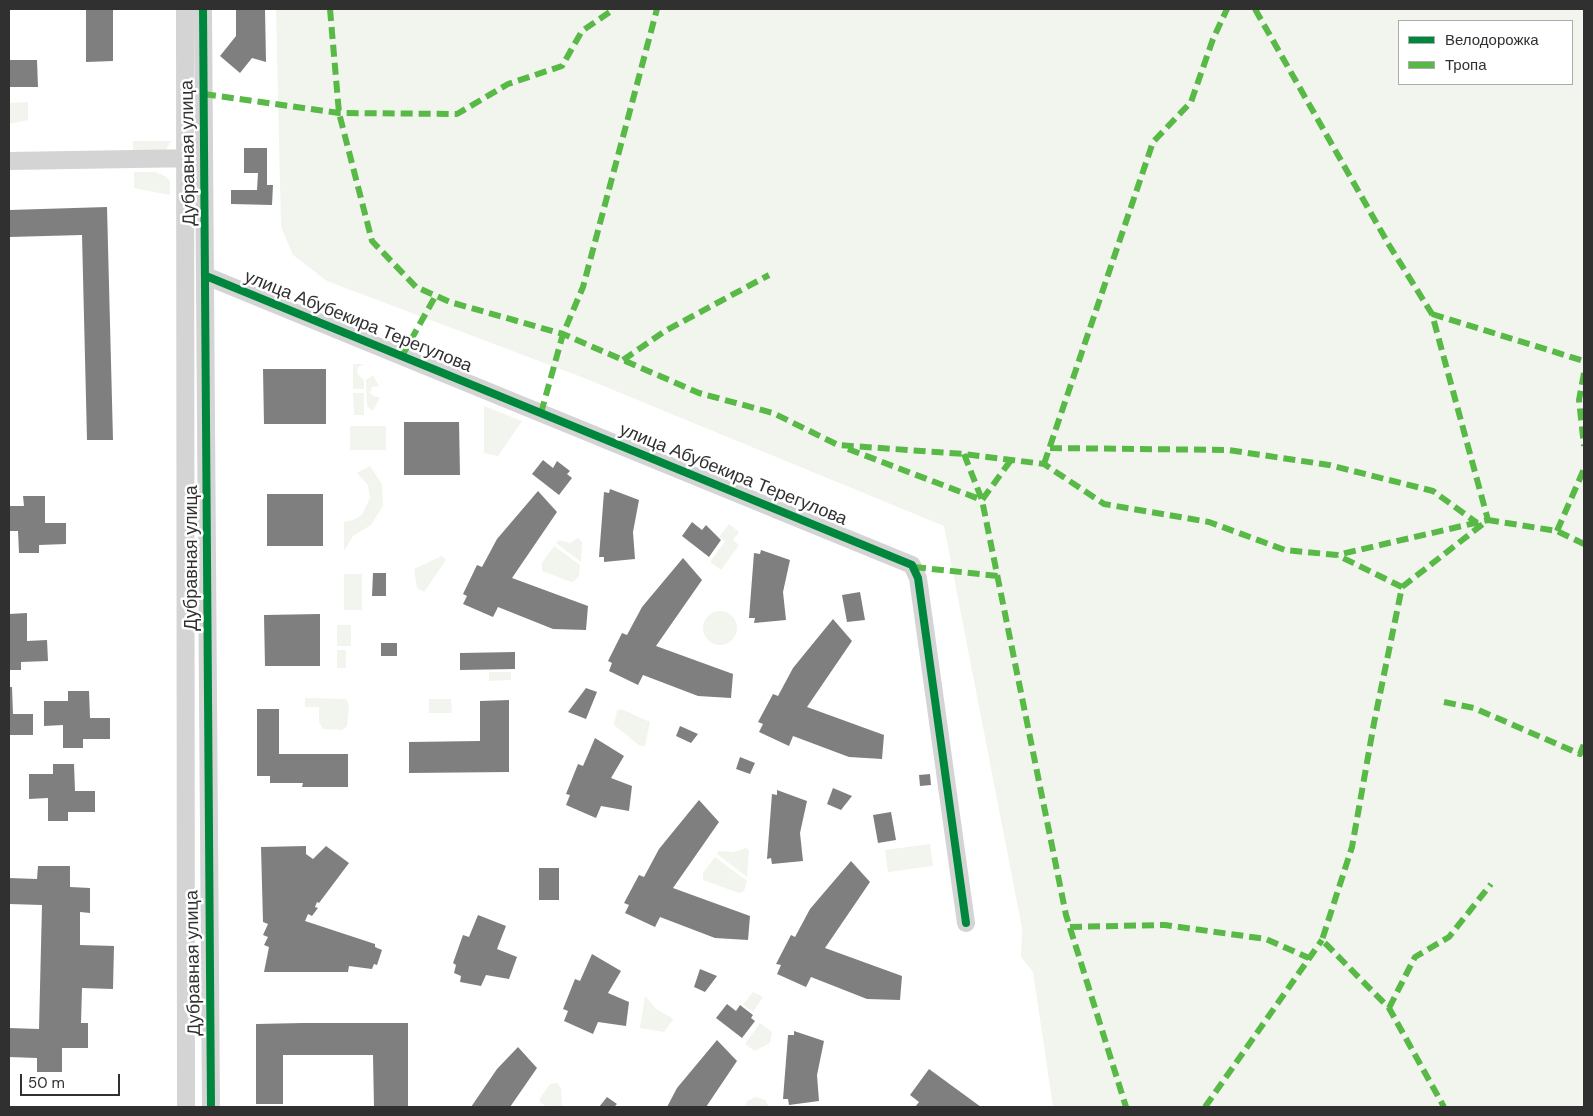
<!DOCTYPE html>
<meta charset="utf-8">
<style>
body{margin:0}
#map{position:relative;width:1593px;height:1116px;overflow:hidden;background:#fff;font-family:"DM Sans",sans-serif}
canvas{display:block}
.frame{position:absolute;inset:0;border:10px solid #303030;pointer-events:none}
.legend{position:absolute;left:1398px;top:20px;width:175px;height:65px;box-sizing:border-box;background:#fff;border:1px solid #acacac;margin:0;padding:6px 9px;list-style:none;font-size:15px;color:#303030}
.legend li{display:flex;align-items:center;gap:10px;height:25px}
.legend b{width:25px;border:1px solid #acacac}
.scale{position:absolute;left:20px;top:1074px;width:100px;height:22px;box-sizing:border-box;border:2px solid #303030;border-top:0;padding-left:6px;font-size:15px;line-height:18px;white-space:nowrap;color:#303030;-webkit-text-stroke:4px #fff;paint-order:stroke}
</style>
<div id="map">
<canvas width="1593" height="1116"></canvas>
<div class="frame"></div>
<ul class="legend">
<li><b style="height:6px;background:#00873e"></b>Велодорожка</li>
<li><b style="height:6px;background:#58b947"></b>Тропа</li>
</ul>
<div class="scale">50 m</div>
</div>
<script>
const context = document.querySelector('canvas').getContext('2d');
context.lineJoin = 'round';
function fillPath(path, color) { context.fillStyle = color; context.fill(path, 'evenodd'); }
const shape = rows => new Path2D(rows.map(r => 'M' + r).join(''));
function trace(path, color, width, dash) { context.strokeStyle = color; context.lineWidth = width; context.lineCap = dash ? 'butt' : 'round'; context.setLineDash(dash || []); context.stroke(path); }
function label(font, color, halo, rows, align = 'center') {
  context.font = font + ' "DM Sans",sans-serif'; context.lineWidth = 5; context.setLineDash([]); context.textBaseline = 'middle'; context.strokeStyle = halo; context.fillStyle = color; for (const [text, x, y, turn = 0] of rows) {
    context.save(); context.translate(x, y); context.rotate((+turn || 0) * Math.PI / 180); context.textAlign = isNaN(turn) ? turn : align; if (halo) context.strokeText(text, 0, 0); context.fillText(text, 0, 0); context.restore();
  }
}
const green = shape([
 [276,9,1584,9,1584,1107,1053,1107,1033,972,1021,957,1022,928,944,526,584,378,327,281,293,255,281,227],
 [1399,21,1572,21,1572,84,1399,84],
 [28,102,28,120,9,124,9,103],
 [133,141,171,141,166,150,133,153],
 [134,172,155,172,165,176,170,181,170,195,134,188],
 [353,364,364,364,358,367,357,373,364,380,364,389,353,389],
 [373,375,379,386,372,387,370,393,375,397,380,397,373,411,367,406,366,380],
 [353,393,364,393,364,415,354,415],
 [484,406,522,421,498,456,484,453],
 [350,426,386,426,386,450,350,450],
 [370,466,382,484,383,506,371,525,353,536,344,551,344,522,353,520,362,515,370,498,368,485,357,473],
 [729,524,739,532,733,540,739,545,721,570,710,562,725,541,719,537],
 [578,538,582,542,581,562,556,543,559,540,570,543],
 [554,546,580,565,579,576,574,581,571,582,542,571,542,563],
 [442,556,446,560,424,592,417,588,414,569],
 [344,574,362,574,362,610,344,610],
 '703 628a17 17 0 1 1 34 0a17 17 0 1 1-34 0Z',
 [337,625,351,625,351,646,337,646],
 [337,650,346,650,346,668,337,668],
 [489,672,511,672,511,680,489,681],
 [305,698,346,699,349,705,347,726,342,730,323,729,319,722,319,707,305,707],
 [429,699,451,699,452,713,429,713],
 [621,709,650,722,645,746,640,746,614,725,617,711],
 [930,844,933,866,888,872,885,850],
 [746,848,749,850,747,877,717,854,719,851,733,852],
 [715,857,747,881,744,891,739,893,703,880,703,873],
 [753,992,763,997,753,1012,743,1005],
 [645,996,656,1009,672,1018,673,1020,664,1032,640,1028],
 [760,1023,772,1032,770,1043,755,1051,745,1044],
 [557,1083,561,1088,562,1107,547,1107,540,1102,540,1098,550,1084],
 [756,1097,765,1100,769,1107,745,1107,747,1101]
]);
const building = shape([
 [86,9,113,9,113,61,86,62],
 [236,9,265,9,266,62,252,58,240,73,220,56,236,36],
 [9,60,37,60,38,87,9,87],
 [244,148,267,148,267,185,273,185,272,205,231,204,231,190,257,190,258,173,244,173],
 [107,207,113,440,87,440,82,235,9,237,9,210],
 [263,369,326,369,326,424,264,424],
 [404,422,459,422,460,475,404,475],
 [543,460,553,468,557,461,570,471,567,474,572,478,559,495,532,474],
 [610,489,639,500,633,532,635,559,604,562,604,557,599,557,604,492,609,493],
 [538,491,557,512,512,578,588,606,586,630,553,629,498,607,493,617,463,604,467,596,463,594,477,565,482,567,497,539],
 [267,494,323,494,323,546,267,546],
 [23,496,45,496,45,523,66,523,66,544,39,545,39,553,19,553,18,531,9,531,9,506,24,506],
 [692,522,702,530,706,525,721,540,709,557,682,536],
 [761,550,790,560,783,592,786,620,754,623,755,618,749,618,754,553,760,554],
 [683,558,702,580,656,646,733,674,731,698,698,696,643,675,638,685,609,671,612,663,608,661,622,633,627,635,642,607],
 [373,573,386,573,386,596,372,596],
 [860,592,865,620,847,622,842,595],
 [27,613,27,641,47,640,48,661,21,662,21,670,9,670,9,614],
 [320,614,320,666,265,666,264,615],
 [833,619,852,641,807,707,884,735,882,759,849,757,793,736,789,746,759,732,763,724,758,722,773,694,778,696,793,668],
 [381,643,397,643,397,656,381,656],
 [515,652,515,669,460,670,460,653],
 [9,687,12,687,13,714,33,714,33,735,9,735],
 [586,688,597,692,586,719,568,712],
 [68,691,89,691,90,718,110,718,110,739,83,739,83,748,63,748,63,725,44,726,44,701,68,701],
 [509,700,509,772,409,773,409,742,480,741,480,701],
 [257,709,279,709,279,754,348,754,348,787,302,787,303,783,270,783,270,776,257,776],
 [680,726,698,734,691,743,676,736],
 [595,738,624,756,611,778,632,786,629,811,601,806,596,818,566,805,570,795,566,794,578,764,583,766],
 [740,757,755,763,750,774,736,769],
 [53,764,74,764,75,791,95,791,95,812,68,812,68,821,48,821,48,798,29,799,29,774,53,774],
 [930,774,931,785,920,786,919,775],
 [833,788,852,796,841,810,827,804],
 [777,790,807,801,800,833,803,861,772,864,771,858,767,859,772,794,777,795],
 [699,800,719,822,673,888,750,916,748,940,715,938,660,917,655,927,625,913,629,905,624,903,639,875,644,877,659,849],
 [891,812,896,840,878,843,873,815],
 [306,846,306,854,313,859,326,846,349,863,319,903,317,902,315,907,318,908,312,916,308,914,305,921,375,944,375,947,382,950,377,965,374,964,372,969,349,966,348,972,264,972,269,947,264,945,268,937,263,935,268,924,263,922,261,847],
 [851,861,870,882,825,948,902,976,900,1000,867,999,811,977,806,987,777,974,781,965,776,964,791,935,795,937,810,909],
 [38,866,70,866,70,887,90,888,90,913,80,912,80,945,114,946,113,989,82,988,81,1023,88,1023,88,1048,62,1048,62,1072,37,1072,37,1058,9,1057,9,1028,39,1029,42,905,9,904,9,878,37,879],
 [539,868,559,868,559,900,539,900],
 [478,915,506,926,497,949,517,957,509,979,486,975,481,986,460,982,461,976,454,973,456,965,453,963,463,935,469,937],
 [592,954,621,971,608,993,629,1002,626,1026,598,1022,593,1034,564,1021,568,1011,563,1009,575,979,580,981],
 [700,969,717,976,705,992,694,987],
 [727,1004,736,1011,740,1005,753,1015,751,1018,755,1021,742,1038,716,1018],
 [303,1023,408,1023,408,1107,374,1107,373,1055,283,1055,283,1104,256,1104,256,1024],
 [794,1031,824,1041,817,1075,819,1101,789,1105,788,1099,783,1099,788,1035,794,1035],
 [717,1040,737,1061,706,1107,667,1107,677,1088],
 [518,1047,537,1068,510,1107,471,1107,497,1069],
 [929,1069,981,1107,915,1107,919,1102,910,1095],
 [607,1097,617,1104,614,1107,599,1107]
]);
const minor = shape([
 [185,9,186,1107],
 [203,9,211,1107],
 [9,161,196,158],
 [206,276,912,565,918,578,966,923]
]);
const quiet = shape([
 [330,9,339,113,372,241,416,287,450,302,563,334,699,393,773,413,838,445,964,454,1044,464,1104,504,1209,522,1285,550,1337,555,1402,587,1374,723,1352,847,1322,940,1389,1008,1444,1107],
 [1255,9,1389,245,1432,314,1488,520,1337,555],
 [204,94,339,113,457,114,508,84,562,66,582,31,614,9],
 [1432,314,1584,361],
 [402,356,436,295],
 [623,360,665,331,769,275],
 [1584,373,1579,400,1584,446],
 [541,413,563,334,583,287,657,9],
 [1050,448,1228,450,1329,465,1433,491,1477,523],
 [848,449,982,500,1011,460],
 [964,454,982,500,1066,915,1126,1107],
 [1044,464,1153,142,1191,102,1213,39,1227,9],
 [1557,531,1584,469],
 [914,567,998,576],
 [1402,587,1488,520,1557,531,1584,544],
 [1444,702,1474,708,1580,754,1584,744],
 [1070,927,1165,925,1266,939,1309,958],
 [1389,1008,1415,957,1449,937,1491,884],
 [1205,1107,1322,940]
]);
const cycleway = shape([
 [203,9,211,1107],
 [206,276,912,565,918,578,966,923]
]);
const streetNames = [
 ["Дубравная улица",189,153,-91],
 ["улица Абубекира Терегулова",358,322,22],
 ["улица Абубекира Терегулова",733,475,22],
 ["Дубравная улица",192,558,-90],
 ["Дубравная улица",194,963,-91]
];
fillPath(green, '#f1f5ed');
fillPath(building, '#7f7f7f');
trace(minor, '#d4d4d4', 18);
trace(quiet, '#58b947', 6, [12, 6]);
trace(cycleway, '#00873e', 8);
label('18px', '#303030', '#fff', streetNames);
</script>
